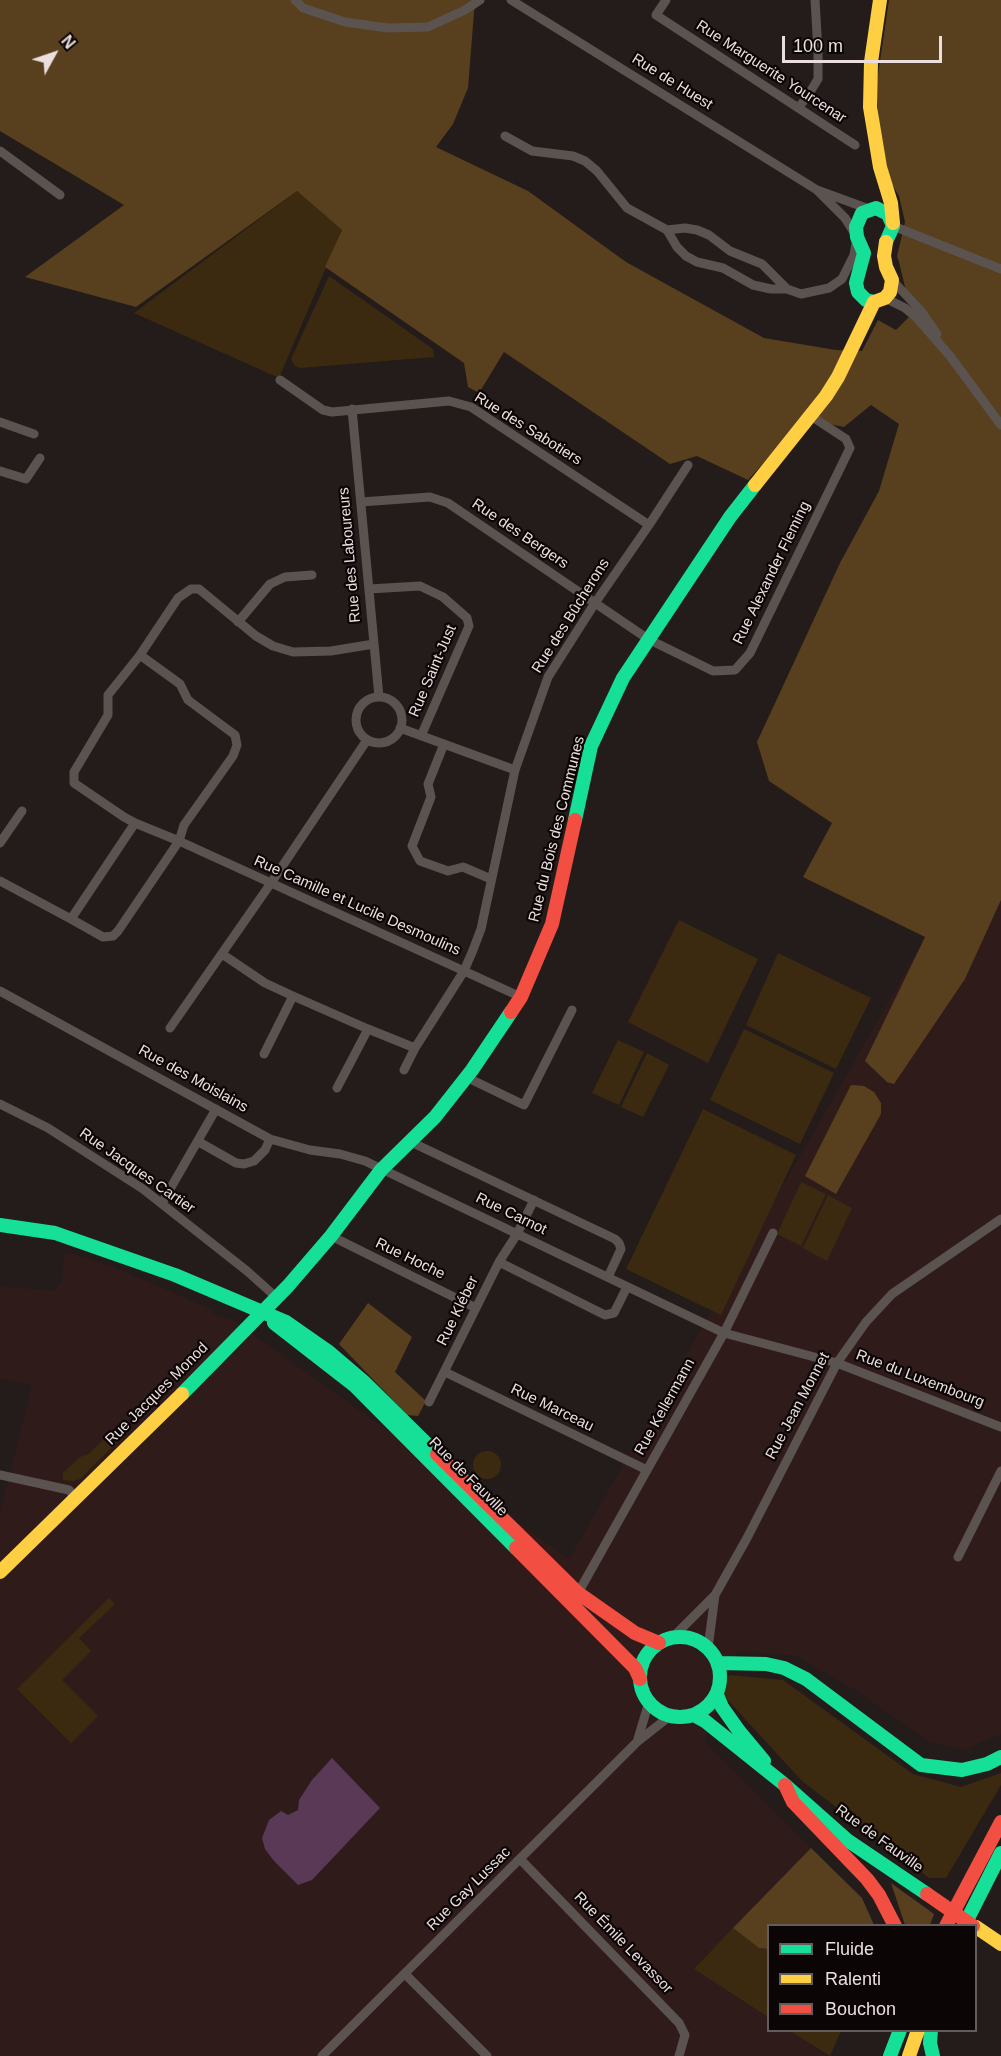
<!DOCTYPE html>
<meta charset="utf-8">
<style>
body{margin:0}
#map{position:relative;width:1001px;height:2056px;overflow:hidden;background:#241c1a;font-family:Helvetica,sans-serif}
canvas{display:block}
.legend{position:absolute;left:767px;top:1924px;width:210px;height:108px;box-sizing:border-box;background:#0b0505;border:2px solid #645c5c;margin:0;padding:8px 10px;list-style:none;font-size:18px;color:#eadfde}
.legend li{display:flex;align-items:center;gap:12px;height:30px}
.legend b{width:30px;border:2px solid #645c5c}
.north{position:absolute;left:24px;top:24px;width:60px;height:60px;-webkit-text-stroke:4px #0b0505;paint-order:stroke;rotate:50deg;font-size:16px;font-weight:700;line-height:24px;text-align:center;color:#eadfde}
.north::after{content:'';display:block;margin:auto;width:21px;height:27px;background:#eadfde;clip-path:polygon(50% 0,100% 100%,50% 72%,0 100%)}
.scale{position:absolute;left:782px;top:36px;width:160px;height:27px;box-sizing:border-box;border:3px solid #eadfde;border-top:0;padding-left:8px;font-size:18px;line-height:21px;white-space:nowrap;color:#eadfde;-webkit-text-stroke:4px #0b0505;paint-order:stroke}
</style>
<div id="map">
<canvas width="1001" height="2056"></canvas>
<ul class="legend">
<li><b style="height:8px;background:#16e098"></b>Fluide</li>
<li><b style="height:8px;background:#ffcf43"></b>Ralenti</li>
<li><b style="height:8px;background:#f24e42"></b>Bouchon</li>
</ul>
<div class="north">N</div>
<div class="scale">100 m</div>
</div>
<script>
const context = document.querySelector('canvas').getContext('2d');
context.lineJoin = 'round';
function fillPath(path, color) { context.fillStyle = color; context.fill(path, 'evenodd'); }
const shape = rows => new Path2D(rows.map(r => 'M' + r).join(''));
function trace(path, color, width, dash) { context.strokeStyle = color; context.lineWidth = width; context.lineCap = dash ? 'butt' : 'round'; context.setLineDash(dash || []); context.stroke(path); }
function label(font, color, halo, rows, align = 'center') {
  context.font = font + ' Helvetica,sans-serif'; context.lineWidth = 4.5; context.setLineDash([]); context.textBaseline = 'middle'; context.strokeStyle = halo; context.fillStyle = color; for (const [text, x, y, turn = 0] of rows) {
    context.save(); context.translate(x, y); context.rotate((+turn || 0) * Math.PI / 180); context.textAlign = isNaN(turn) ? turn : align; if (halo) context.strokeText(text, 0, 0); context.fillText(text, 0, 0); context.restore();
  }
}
const built = shape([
 [1001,900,1001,1734,963,1750,929,1741,858,1692,796,1656,738,1651,705,1742,811,1848,694,1969,768,2017,768,2030,790,2031,829,2056,0,2056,0,1512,32,1385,0,1378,0,1286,56,1291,58,1284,61,1284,65,1252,114,1267,213,1310,214,1315,231,1319,569,1559,925,938,965,979]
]);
const green = shape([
 [297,191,342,230,279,378,134,313],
 [329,276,433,349,434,357,300,368,295,366,291,359],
 [679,920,758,959,708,1063,628,1022],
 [778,953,871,998,836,1069,746,1025],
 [744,1029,834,1073,800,1144,710,1100],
 [618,1040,644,1052,619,1105,592,1093],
 [647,1053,669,1065,643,1117,621,1107],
 [703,1109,796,1155,721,1315,626,1269],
 [801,1182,826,1194,801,1246,777,1234],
 [828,1195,852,1208,827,1261,803,1248],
 [125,1427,129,1430,80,1479,73,1481,63,1480,63,1473,80,1457,89,1454,111,1432,118,1428],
 '473 1465a14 14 0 1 1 28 0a14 14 0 1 1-28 0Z',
 [109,1598,115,1604,79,1638,91,1651,62,1680,98,1716,71,1743,17,1689],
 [729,1675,783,1680,913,1774,961,1787,1001,1773,1001,1785,946,1878,929,1878,802,1781,722,1694],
 [733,1928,759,1948,768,1949,768,2017,694,1969],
 [790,2031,841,2031,830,2056]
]);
const forest = shape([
 [0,0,475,0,468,88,453,124,436,147,528,191,626,262,764,338,836,350,862,351,878,320,896,330,921,305,906,291,899,262,897,256,905,222,899,196,890,181,880,132,876,88,889,0,1001,0,1001,900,965,979,894,1084,887,1082,865,1061,925,937,803,877,832,823,769,781,757,742,840,563,879,491,899,424,871,405,844,427,819,422,809,413,748,480,697,456,670,464,504,352,479,393,468,387,464,363,325,267,342,230,297,191,136,307,25,277,124,205,0,131],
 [851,1085,864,1086,874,1092,881,1103,881,1114,836,1194,805,1176],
 [368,1303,412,1337,395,1372,426,1401,418,1416,407,1415,339,1344],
 [811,1848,862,1898,874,1925,768,1926,768,1949,759,1948,733,1928],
 [891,1883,934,1914,930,1925,905,1925]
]);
const water = shape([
 [332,1758,380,1808,312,1880,298,1885,274,1861,265,1849,262,1838,269,1820,281,1811,288,1815,298,1810,299,1800,312,1780]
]);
const street = shape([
 [295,0,303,8,345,22,388,28,428,27,465,10,480,0],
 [511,0,817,190,869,209],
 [666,0,656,15,855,145],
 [798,108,807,97,818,79,818,51,815,0],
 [505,136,532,151,573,156,585,161,597,171,627,208,667,230,677,247,686,256,697,262,723,268,753,285,771,289,787,289,801,294,829,288,842,279,854,255,857,237,845,218,817,190],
 [0,151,60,195],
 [893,226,1001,269],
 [667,230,685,228,697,230,709,235,730,251,762,264,787,289],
 [892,280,921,311,937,334],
 [885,298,905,308,916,317,950,356,1001,425],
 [280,380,323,410,332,412,449,401,471,407,649,525],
 [352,409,379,697],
 [0,422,34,434],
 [0,471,26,479,40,458],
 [361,502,430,497,448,503,648,639,713,671,735,670,750,653,850,448,846,439,811,416],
 [369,589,420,586,443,597,467,618,469,626,421,736],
 [238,622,270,584,285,577,312,575],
 [374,644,331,651,293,652,273,646,256,636,199,589,191,589,178,598,140,655,108,695,108,715,74,772,74,783,124,817,135,823,179,841,521,997],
 '356 720a23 23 0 1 1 46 0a23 23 0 1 1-46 0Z',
 [400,728,515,770],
 [444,744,428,784,431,797,412,846,420,861,448,871,463,867,491,879],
 [135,823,71,919,103,937,113,936,118,931,179,841,184,825,233,756,237,745,235,735,188,700,180,684,140,655],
 [0,843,22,811],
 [0,881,71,919],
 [222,954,265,983,293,996],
 [0,991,270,1139,310,1150,340,1154,365,1161,724,1333,837,1363,1001,1427],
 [170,1028,271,883,367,740],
 [264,1054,293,996,368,1029],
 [404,1070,415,1048,464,971,473,950,481,929,515,770,548,677,595,603,649,525,688,465],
 [466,1077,524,1105,572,1010],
 [337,1088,368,1029,415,1048],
 [0,1104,48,1128,143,1189,247,1271,276,1297],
 [199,1142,236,1163,244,1164,254,1161,265,1150,270,1139],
 [411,1142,615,1239,619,1243,621,1249,608,1277],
 [162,1203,216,1109],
 [331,1236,476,1308],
 [499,1262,605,1315,614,1313,627,1287],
 [445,1372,647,1470],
 [429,1402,499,1262,517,1234,534,1200],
 [0,1475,69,1490,76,1498],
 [958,1557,1001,1471],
 [578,1593,724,1333,773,1233],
 [673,1637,715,1595,747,1538,837,1363,866,1322,892,1294,1001,1219],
 [708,1648,715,1595],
 [637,1742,649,1702],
 [520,1859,679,2023,685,2035,679,2056],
 [405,1974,487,2056],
 [322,2056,637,1742,670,1716]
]);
const fast = shape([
 [874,302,866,300,858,292,856,283,864,253,857,237,856,227,862,213,876,208,888,214,893,226,886,242],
 [575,820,591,746,623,678,730,517,755,485],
 [0,1225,55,1233,175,1275,286,1322,329,1352,363,1381,437,1454],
 [274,1323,355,1386,516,1548],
 [182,1394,288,1286,331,1236,381,1170,435,1117,472,1070,511,1012],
 '640 1677a40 40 0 1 1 80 0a40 40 0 1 1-80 0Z',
 [718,1663,766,1664,784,1668,806,1679,921,1765,962,1770,987,1764,1001,1757],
 [717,1695,722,1707,739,1731,764,1761],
 [694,1715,705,1721,785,1785,847,1840,927,1894],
 [964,1926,1001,1853],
 [931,2030,930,2043,933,2056],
 [890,2056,900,2030]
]);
const slow = shape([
 [880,0,871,62,870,107,880,167,891,203,893,223],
 [755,485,826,396,838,377,874,302,885,298,890,292,892,280,886,267,884,256,886,242],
 [0,1572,182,1394],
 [976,1927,1001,1944],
 [909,2056,918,2030]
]);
const jam = shape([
 [511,1012,521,997,552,924,575,820],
 [437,1454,578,1593,635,1633,659,1643],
 [516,1548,635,1668,640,1679],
 [785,1785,793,1802,867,1879,879,1895,895,1926],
 [946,1926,1001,1822]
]);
const jamBridge = shape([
 [927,1894,973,1926]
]);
const streetNames = [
 ["Rue Marguerite Yourcenar",771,72,33],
 ["Rue de Huest",672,82,32],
 ["Rue des Sabotiers",528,429,32],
 ["Rue des Bergers",520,534,34],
 ["Rue des Laboureurs",350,555,-95],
 ["Rue Alexander Fleming",772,573,-64],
 ["Rue des Bûcherons",571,616,-58],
 ["Rue Saint-Just",433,671,-67],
 ["Rue du Bois des Communes",557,829,-76],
 ["Rue Camille et Lucile Desmoulins",357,906,24],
 ["Rue des Moislains",193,1079,29],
 ["Rue Jacques Cartier",137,1171,35],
 ["Rue Carnot",511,1214,26],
 ["Rue Hoche",410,1259,26],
 ["Rue Kléber",458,1311,-64],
 ["Rue du Luxembourg",920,1379,21],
 ["Rue Jacques Monod",157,1394,-45],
 ["Rue Jean Monnet",798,1406,-62],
 ["Rue Kellermann",665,1407,-61],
 ["Rue Marceau",552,1408,26],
 ["Rue de Fauville",468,1477,45],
 ["Rue de Fauville",879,1839,36],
 ["Rue Gay Lussac",469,1889,-45],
 ["Rue Émile Levassor",623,1943,46]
];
fillPath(built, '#2f1b1a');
fillPath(green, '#3b2a10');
fillPath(forest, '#583f1d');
fillPath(water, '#593955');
trace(street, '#5b5350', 9);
trace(fast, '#16e098', 14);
trace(slow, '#ffcf43', 14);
trace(jam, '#f24e42', 14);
trace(jamBridge, '#f24e42', 14);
label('15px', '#eadfde', '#0b0505', streetNames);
</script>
